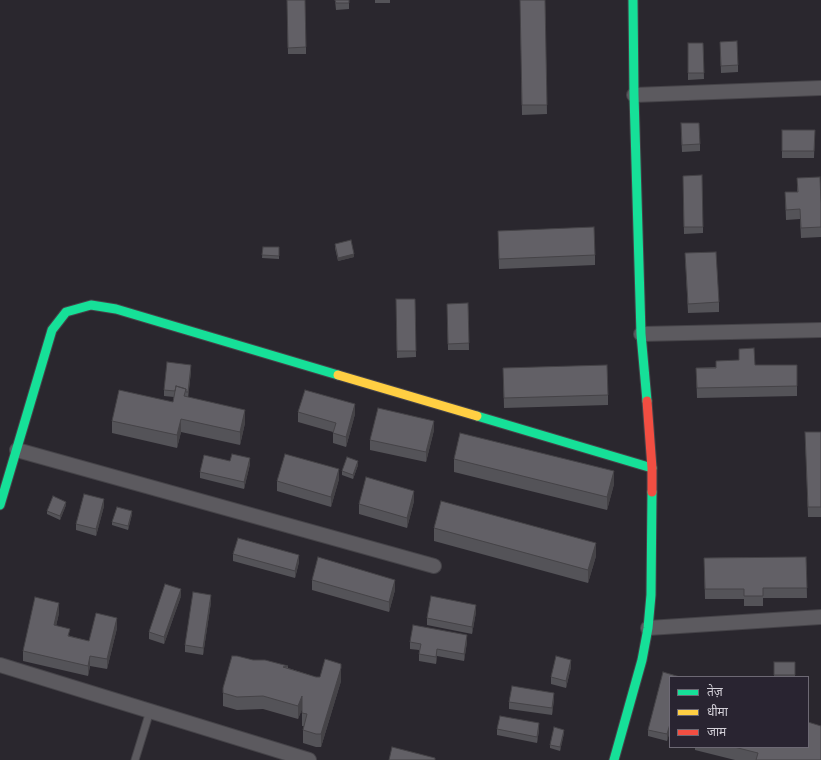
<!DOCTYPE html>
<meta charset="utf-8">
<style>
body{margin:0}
#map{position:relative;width:821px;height:760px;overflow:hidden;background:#2a272e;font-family:"PT Sans","Noto Sans Devanagari",sans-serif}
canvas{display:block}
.legend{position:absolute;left:669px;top:676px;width:140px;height:72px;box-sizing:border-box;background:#292431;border:1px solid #6d6974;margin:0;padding:5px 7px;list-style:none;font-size:12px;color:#d3d0d8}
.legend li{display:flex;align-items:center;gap:8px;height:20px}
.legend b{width:20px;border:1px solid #6d6974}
</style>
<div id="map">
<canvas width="821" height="760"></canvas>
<ul class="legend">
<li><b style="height:5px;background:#16e098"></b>तेज़</li>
<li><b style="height:5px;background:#ffcf43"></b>धीमा</li>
<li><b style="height:5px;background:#f24e42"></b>जाम</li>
</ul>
</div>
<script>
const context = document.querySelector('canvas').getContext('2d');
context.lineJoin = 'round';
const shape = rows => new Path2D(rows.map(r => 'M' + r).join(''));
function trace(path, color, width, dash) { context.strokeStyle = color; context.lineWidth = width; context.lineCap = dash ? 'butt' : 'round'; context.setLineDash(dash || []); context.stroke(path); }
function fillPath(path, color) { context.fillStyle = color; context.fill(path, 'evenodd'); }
const lane = shape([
 [135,760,150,711]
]);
const street = shape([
 [634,95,821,88],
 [641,334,821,330],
 [17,450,434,566],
 [648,628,821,617],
 [0,665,309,760]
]);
const fast = shape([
 [633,0,634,95,641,334,647,401],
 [477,416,652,468],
 [0,505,52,330,66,312,91,305,116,309,338,375],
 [614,760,642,660,648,628,651,595,652,492]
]);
const slow = shape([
 [338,375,477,416]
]);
const jam = shape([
 [647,401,652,468,652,492]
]);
const wall = shape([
 [287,0,306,47,306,54,288,54],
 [335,0,349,0,349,9,336,10],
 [375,0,390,0,390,3,375,3],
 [520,0,545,0,547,114,522,115],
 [720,42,738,65,738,72,721,73],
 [688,43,703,43,704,79,688,80],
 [681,130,700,144,700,151,682,152],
 [815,130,814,158,782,158,782,151],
 [683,176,703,227,703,233,684,234],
 [797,178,821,203,821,237,801,238,800,219,786,220,785,192,797,192],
 [498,231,595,255,595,265,499,269],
 [335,244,354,257,338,261,335,248],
 [263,247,279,247,279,259,262,258],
 [685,253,719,302,719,312,688,313],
 [396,299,415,299,416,357,397,358],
 [468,303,469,350,448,350,447,304],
 [755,365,797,365,797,396,697,398,696,368],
 [503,368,608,395,608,405,504,408],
 [191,371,188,397,245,423,240,445,181,432,177,448,112,433,112,421,173,402,174,397,164,396,164,390],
 [298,412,355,414,346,447,333,443,333,432,298,422],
 [434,430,426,462,370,450,370,440],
 [805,432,821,432,821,517,808,517],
 [454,459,614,484,607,510,454,472],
 [230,461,250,464,244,489,200,478,200,472],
 [358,465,353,479,342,475,342,471],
 [339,479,331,507,277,491,277,481],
 [414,501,407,528,359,514,359,504],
 [66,505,60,520,47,514,47,511],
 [104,506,96,536,76,530,76,524],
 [132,514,128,530,112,525,112,522],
 [434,528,596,556,588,583,434,541],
 [233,554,299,562,295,578,233,561],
 [806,557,807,598,763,598,763,606,744,606,744,599,705,599,704,558],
 [312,580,395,590,389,612,312,590],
 [181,596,164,644,149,639,149,632],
 [211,602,203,655,185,652,185,645],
 [476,612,472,634,427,625,427,618],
 [59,613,56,626,70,636,89,641,117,628,107,669,90,666,88,676,23,661,23,651],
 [410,642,467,642,464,661,437,656,436,664,419,661,419,650,410,649],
 [253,660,288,666,288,668,316,677,341,681,321,747,316,747,303,743,303,730,304,726,302,726,302,709,298,719,263,709,237,710,223,706,223,688],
 [774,662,795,662,795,677,774,677],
 [571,667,566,688,551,684,551,677],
 [670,677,670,731,667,741,648,736,648,730],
 [554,699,552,715,509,709,509,702],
 [497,729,539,730,537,743,497,735],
 [564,733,560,751,550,748,550,745],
 [695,747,808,747,821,760,735,760,695,750]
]);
const shadedWall = shape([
 [354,254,354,257,338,261,338,258],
 [191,365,191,371,188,399,188,392],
 [355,404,355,414,346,447,346,437],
 [245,410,245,423,240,445,240,432],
 [181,419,181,432,177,448,177,435],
 [434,421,434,430,426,462,426,452],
 [250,458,250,464,244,489,244,482],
 [358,461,358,465,353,479,353,475],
 [339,469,339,479,331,507,331,497],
 [614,471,614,484,607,510,607,497],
 [414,491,414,501,407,528,407,518],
 [104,499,104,506,96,536,96,529],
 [66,502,66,505,60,520,60,516],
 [132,511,132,514,128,530,128,526],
 [596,543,596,556,588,583,588,570],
 [299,555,299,562,295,578,295,571],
 [395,580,395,590,389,612,389,602],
 [181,589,181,596,164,644,164,637],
 [211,595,211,602,203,655,203,648],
 [59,603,59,613,54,635,54,625],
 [476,605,476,612,472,634,472,627],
 [117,618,117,628,107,669,107,659],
 [467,635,467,642,464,661,464,654],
 [437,649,437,656,436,664,436,657],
 [90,656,90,666,88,676,88,666],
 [571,660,571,667,566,688,566,681],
 [341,668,341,681,321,747,321,734],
 [554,693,554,699,552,715,552,708],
 [302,696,302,709,298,719,298,706],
 [539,723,539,730,537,743,537,737],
 [670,724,670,731,667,741,667,734],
 [564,730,564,733,560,751,560,747]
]);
const building = shape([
 [287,0,305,0,306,47,288,48,287,0],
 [335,0,349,0,349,3,336,3,335,0],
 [520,0,545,0,547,105,522,105,520,0],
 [737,41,738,65,721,66,720,42,737,41],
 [688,43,703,43,704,73,688,73,688,43],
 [681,123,699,123,700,144,682,145,681,123],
 [782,130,815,130,814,151,782,151,782,130],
 [702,175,703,227,684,227,683,176,702,175],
 [820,177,821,203,821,227,801,228,800,209,786,210,785,192,798,192,797,178,820,177],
 [594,227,595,255,499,259,498,231,594,227],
 [351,240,354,254,338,258,335,244,351,240],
 [263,247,279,247,279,256,262,255,263,247],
 [716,252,719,302,688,304,685,253,716,252],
 [396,299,415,299,416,351,397,351,396,299],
 [468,303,469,343,448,344,447,304,468,303],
 [754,348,755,365,797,365,797,386,697,388,696,368,716,368,716,361,739,360,739,349,754,348],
 [167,362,191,365,188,392,186,392,186,389,176,386,175,391,164,390,167,362],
 [607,365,608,395,504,398,503,368,607,365],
 [176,386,186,389,184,396,245,410,240,432,181,419,177,435,112,421,119,390,173,402,176,386],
 [305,390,355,404,346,437,333,433,336,423,298,412,305,390],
 [378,408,434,421,426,452,370,440,378,408],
 [805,432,821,432,821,507,808,507,805,432],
 [460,433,614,471,607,497,454,459,460,433],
 [232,454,250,458,244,482,200,472,204,455,230,461,232,454],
 [285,454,339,469,331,497,277,481,285,454],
 [347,457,358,461,353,475,342,471,347,457],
 [366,477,414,491,407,518,359,504,366,477],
 [84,494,104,499,96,529,76,524,84,494],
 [53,496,66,502,60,516,47,511,53,496],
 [441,501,596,543,588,570,434,528,441,501],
 [117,507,132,511,128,526,112,522,117,507],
 [238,538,299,555,295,571,233,554,238,538],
 [318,557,395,580,389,602,312,580,318,557],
 [806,557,807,588,763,588,763,596,744,596,744,589,705,589,704,558,806,557],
 [165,584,181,589,164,637,149,632,165,584],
 [193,592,211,595,203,648,185,645,193,592],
 [431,596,476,605,472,627,427,618,431,596],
 [35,597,59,603,54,625,70,629,68,636,89,641,96,613,117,618,107,659,90,656,88,666,23,651,35,597],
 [413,625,467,635,464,654,437,649,436,657,419,654,421,644,410,642,413,625],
 [232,656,237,656,253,660,265,660,288,666,283,667,316,677,320,677,325,659,341,664,341,668,321,734,316,734,303,730,307,714,302,713,302,696,298,706,263,696,237,697,223,693,223,688,232,656],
 [556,656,571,660,566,681,551,677,556,656],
 [774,662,795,662,795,675,774,675,774,662],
 [663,672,680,677,670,677,670,724,667,734,648,730,663,672],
 [512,686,554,693,552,708,509,702,512,686],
 [500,716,539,723,537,737,497,729,500,716],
 [808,722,821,726,821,760,756,760,758,753,734,747,808,747,808,722],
 [554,727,564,730,560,747,550,745,554,727],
 [392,747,435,758,435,760,389,760,392,747]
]);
trace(lane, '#454348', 9);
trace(street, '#454348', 16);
trace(fast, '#454348', 11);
trace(slow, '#454348', 11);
trace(jam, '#454348', 11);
trace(lane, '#5c5a5f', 7);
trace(street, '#5c5a5f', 14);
trace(fast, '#16e098', 9);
trace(slow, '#ffcf43', 9);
trace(jam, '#f24e42', 9);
fillPath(wall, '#545358');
fillPath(shadedWall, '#454347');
fillPath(building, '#626066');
trace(building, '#454347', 1);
</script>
